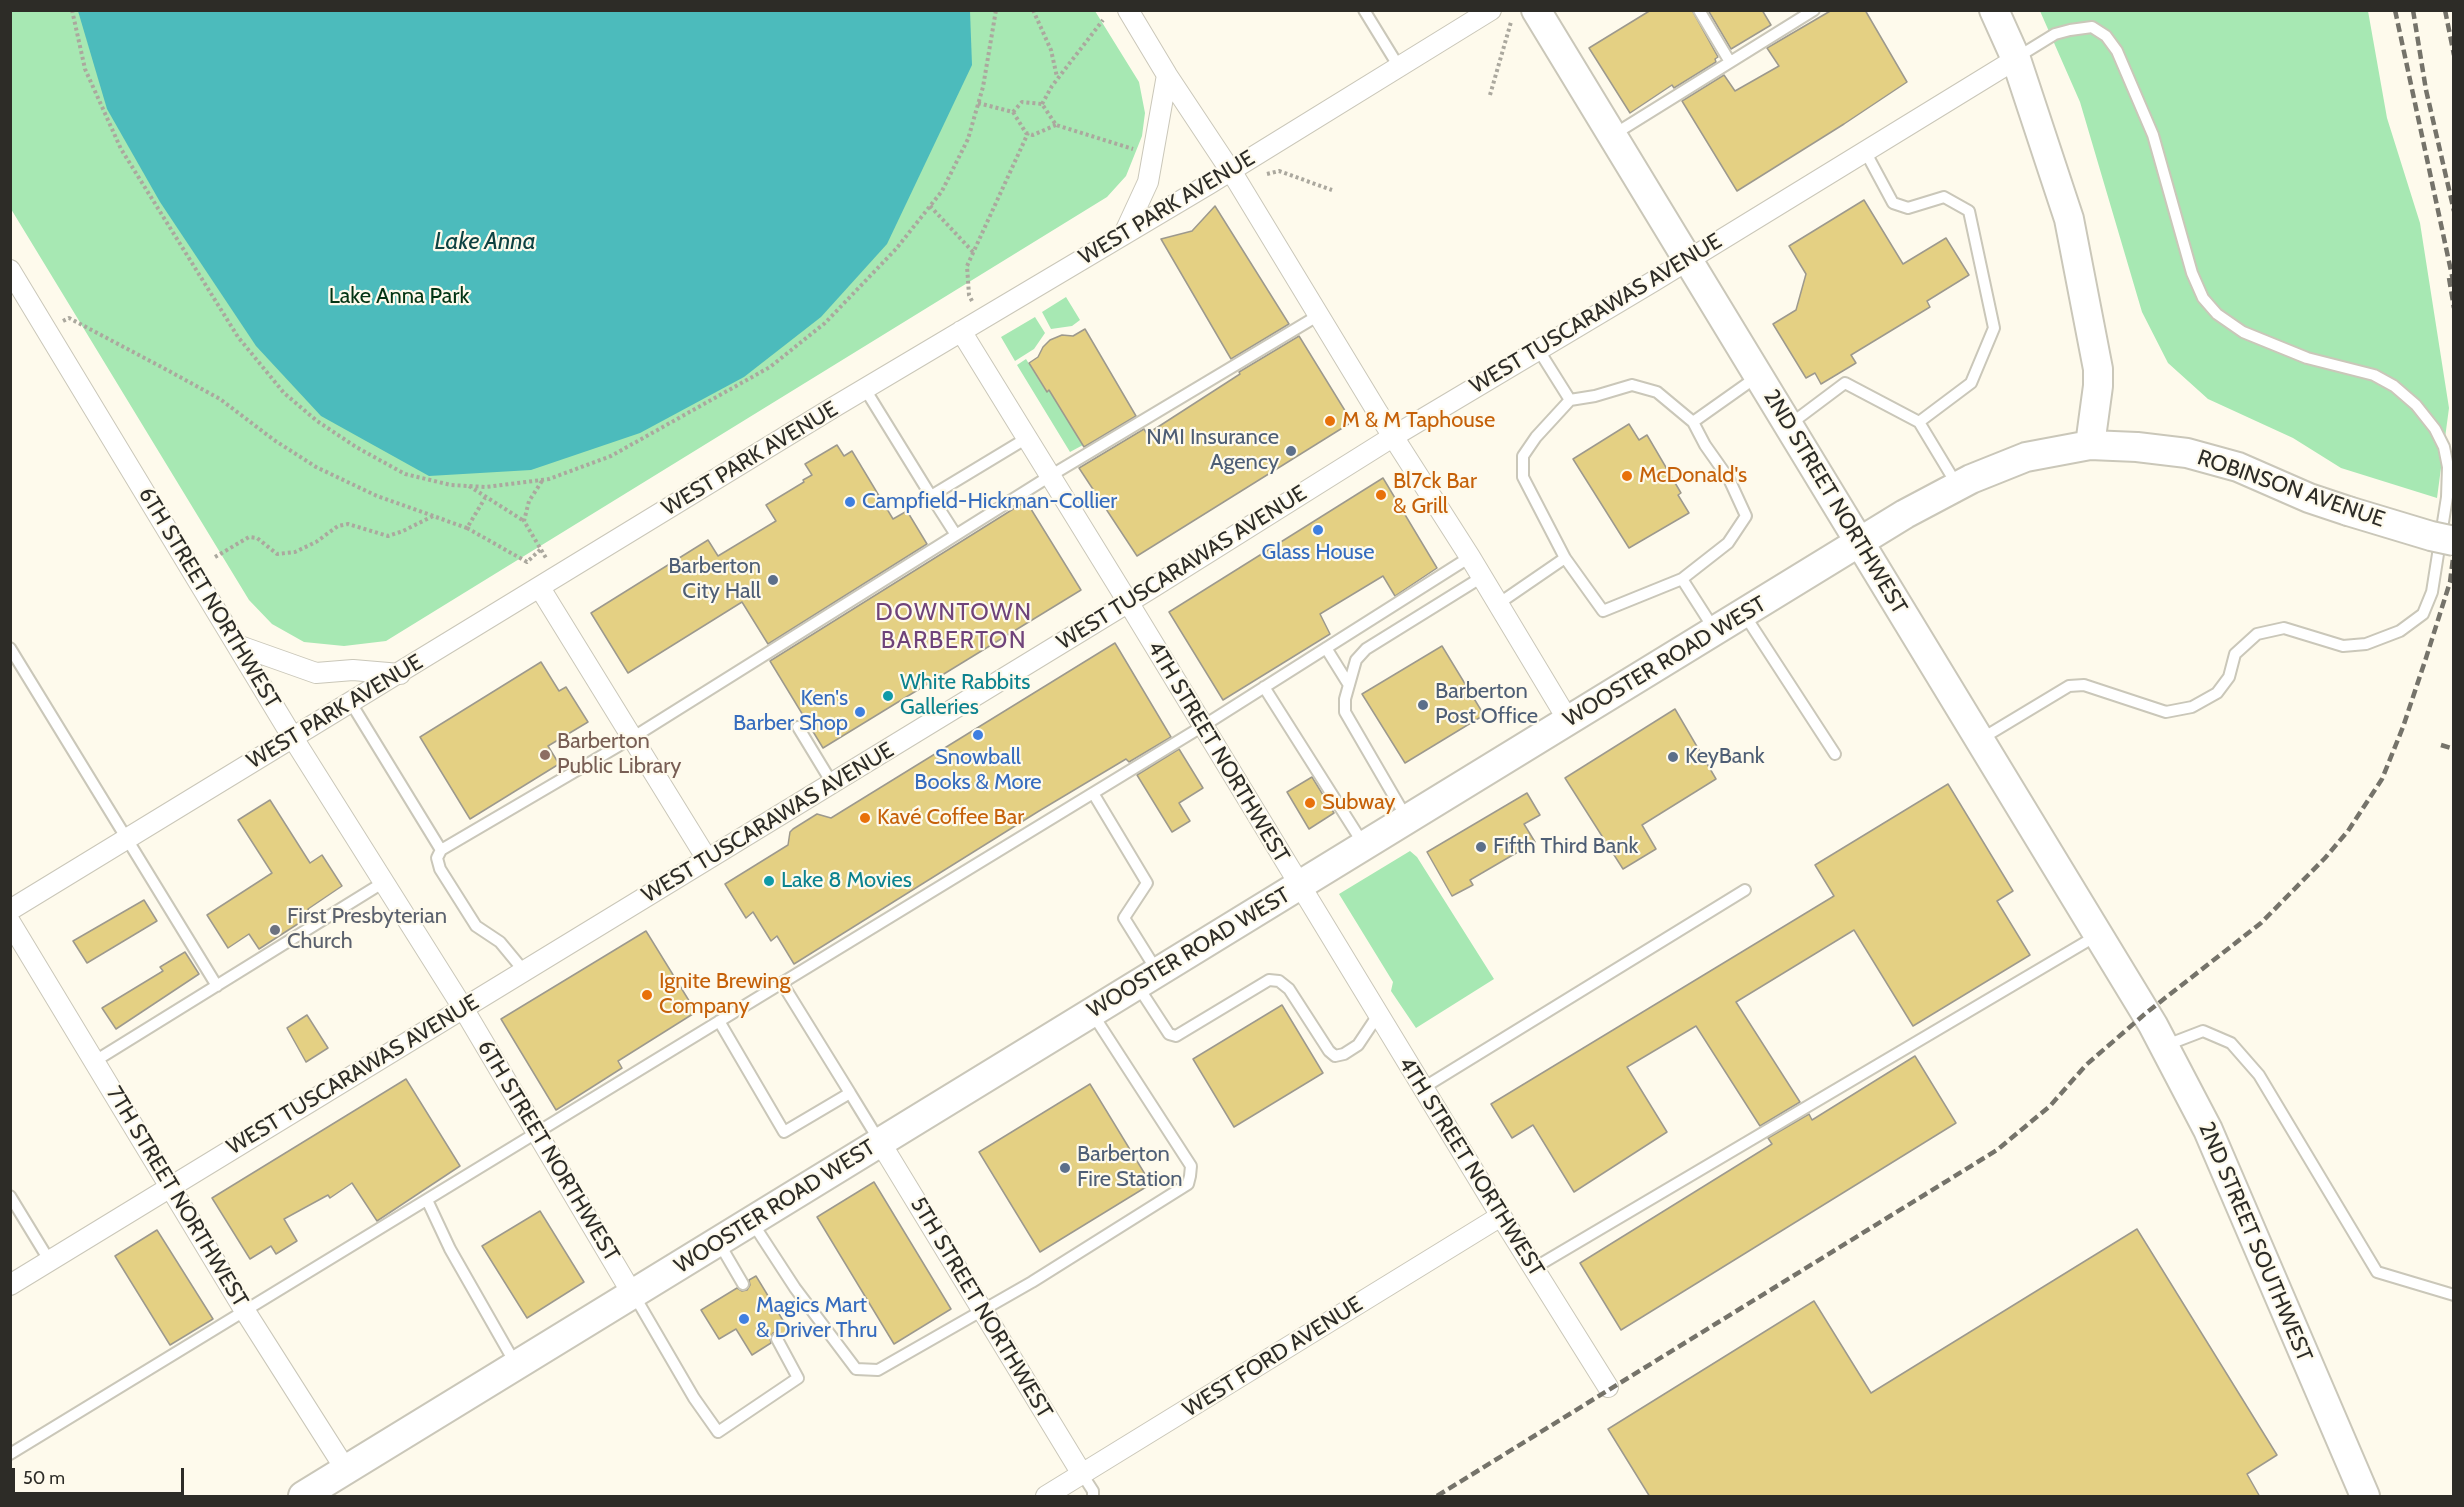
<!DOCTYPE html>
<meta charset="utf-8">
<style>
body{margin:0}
#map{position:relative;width:2464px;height:1507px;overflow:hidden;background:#fefaec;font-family:Cabin,sans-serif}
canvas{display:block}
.frame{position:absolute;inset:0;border:12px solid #2d2c27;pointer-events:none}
.scale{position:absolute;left:12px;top:1468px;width:172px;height:27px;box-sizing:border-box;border:3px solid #2d2c27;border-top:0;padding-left:8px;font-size:18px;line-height:21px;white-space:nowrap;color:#2d2c27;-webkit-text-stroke:4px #fefaec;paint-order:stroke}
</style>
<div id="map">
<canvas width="2464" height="1507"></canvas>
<div class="frame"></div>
<div class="scale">50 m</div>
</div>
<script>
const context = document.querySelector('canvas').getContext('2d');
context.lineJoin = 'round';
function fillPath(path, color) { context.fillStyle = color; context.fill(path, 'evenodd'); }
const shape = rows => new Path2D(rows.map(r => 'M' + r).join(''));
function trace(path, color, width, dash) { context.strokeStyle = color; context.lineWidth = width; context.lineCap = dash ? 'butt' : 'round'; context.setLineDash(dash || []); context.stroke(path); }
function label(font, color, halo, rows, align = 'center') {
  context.font = font + ' Cabin,sans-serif'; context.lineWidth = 4.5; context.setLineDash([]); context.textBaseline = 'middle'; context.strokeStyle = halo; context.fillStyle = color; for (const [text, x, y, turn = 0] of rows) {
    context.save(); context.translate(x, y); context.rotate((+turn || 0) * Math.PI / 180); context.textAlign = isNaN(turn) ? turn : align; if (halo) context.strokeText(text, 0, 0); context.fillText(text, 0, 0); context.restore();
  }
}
const green = shape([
 [11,11,1095,11,1139,82,1145,113,1142,136,1126,176,1107,197,386,641,344,646,304,642,272,624,249,600,11,209],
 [2040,11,2368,11,2387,118,2420,223,2449,408,2437,498,2341,468,2293,438,2208,399,2168,363,2142,312,2080,102],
 [1066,297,1080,320,1072,326,1051,329,1042,312],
 [1035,317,1045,333,1034,349,1015,361,1001,337],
 [1026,359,1046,391,1049,390,1083,445,1070,452,1017,365],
 [1410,851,1417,857,1494,979,1416,1028,1391,991,1393,982,1339,894]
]);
const water = shape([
 [78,11,970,11,972,65,887,244,821,317,744,377,640,433,531,470,429,476,321,416,256,346,160,202,107,109]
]);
const building = shape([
 [1651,10,1692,10,1718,57,1715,59,1716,62,1674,88,1672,85,1630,113,1589,48,1651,10],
 [1708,10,1762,10,1771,25,1731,49,1708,10],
 [1832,10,1865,10,1907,82,1844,124,1737,191,1682,101,1724,75,1735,91,1779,66,1767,48,1832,10],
 [1864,200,1903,264,1946,238,1969,275,1927,301,1930,307,1851,355,1856,363,1821,384,1815,373,1806,378,1773,324,1796,310,1806,274,1789,246,1864,200],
 [1215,206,1289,324,1231,359,1161,239,1192,231,1215,206],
 [1085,329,1136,416,1084,447,1049,390,1047,392,1029,363,1038,357,1043,347,1050,340,1062,335,1073,336,1085,329],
 [1299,336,1352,422,1137,556,1079,468,1144,429,1147,434,1240,374,1239,372,1299,336],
 [1629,424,1639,440,1647,435,1681,493,1678,495,1689,513,1629,548,1573,459,1629,424],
 [837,445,844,456,852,451,893,519,907,511,927,544,768,644,742,602,628,673,591,613,708,540,718,556,776,521,766,505,804,482,803,480,812,475,805,464,837,445],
 [1383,478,1437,568,1395,596,1383,576,1320,614,1330,634,1223,700,1169,612,1383,478],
 [1026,501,1081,590,823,748,770,661,1026,501],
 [1115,643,1171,737,1129,762,1126,759,1039,811,794,964,777,936,771,941,753,912,746,918,725,884,788,845,790,832,793,829,817,814,831,818,1115,643],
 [1442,646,1484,715,1405,763,1362,694,1442,646],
 [541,662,559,691,566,687,588,722,548,746,559,764,470,819,420,737,541,662],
 [1675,709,1716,779,1642,825,1656,849,1623,869,1565,778,1675,709],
 [1179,749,1203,788,1179,803,1190,821,1172,832,1137,775,1179,749],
 [1312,777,1334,813,1309,829,1287,792,1312,777],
 [1948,784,2013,891,1997,901,2030,955,1913,1026,1854,930,1736,1002,1800,1102,1760,1126,1696,1026,1627,1067,1667,1132,1574,1192,1533,1125,1512,1138,1491,1104,1834,896,1815,865,1948,784],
 [1527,793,1540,815,1524,824,1535,842,1470,880,1473,885,1452,896,1427,852,1527,793],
 [270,800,310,863,322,855,342,886,308,909,310,916,259,949,249,934,228,948,207,915,272,873,238,820,270,800],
 [144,900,157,921,87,963,73,941,144,900],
 [646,931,696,1012,618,1061,622,1068,556,1110,501,1019,646,931],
 [185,952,199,974,116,1029,102,1008,163,971,160,967,185,952],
 [1282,1005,1323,1073,1234,1127,1193,1059,1282,1005],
 [307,1015,328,1048,306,1062,287,1028,307,1015],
 [1915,1056,1956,1123,1621,1330,1580,1263,1772,1144,1768,1138,1809,1114,1812,1120,1915,1056],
 [406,1079,460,1166,377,1221,352,1183,330,1198,328,1195,284,1219,297,1241,276,1254,271,1246,250,1259,212,1198,406,1079],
 [1090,1084,1151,1184,1040,1252,979,1152,1090,1084],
 [874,1182,951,1309,894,1344,817,1217,874,1182],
 [540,1211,584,1282,527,1318,482,1246,540,1211],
 [2137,1229,2277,1455,2247,1474,2260,1497,1650,1497,1608,1429,1814,1301,1871,1393,2137,1229],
 [157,1230,213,1319,170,1345,115,1256,157,1230],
 [756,1276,790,1332,784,1335,778,1332,773,1333,770,1338,771,1343,752,1355,736,1329,719,1339,701,1310,737,1288,742,1291,747,1290,750,1285,749,1280,756,1276]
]);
const path = shape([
 [72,10,85,69,121,149,238,337,284,393,317,421,356,447,405,474,451,485,486,487,549,479,611,456,770,367,825,323,896,249,942,191,968,139,983,87,996,10],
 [1033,10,1051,50,1057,77],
 [1490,95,1511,22],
 [978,103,1013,112,1022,102,1042,104,1056,125,1133,149],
 [1042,104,1052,86,1103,20],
 [1013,112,1026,133,1033,135,1056,125],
 [1267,174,1279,171,1332,190],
 [930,206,973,252],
 [972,301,969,295,967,266,1028,133],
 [63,321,69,318,169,371,220,399,274,440,316,467,377,496,467,528,485,498],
 [542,481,529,501,524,521,546,558],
 [469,486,524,521],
 [467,528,527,562,541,549],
 [215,557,249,537,257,538,277,554,295,552,316,542,338,526,348,524,388,536,403,531,433,516]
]);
const lane = shape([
 [1364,10,1399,67],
 [1699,10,1730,62],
 [1613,135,1814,10],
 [1865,151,1893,203,1908,208,1944,197,1969,211,1994,328,1971,383,1919,422],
 [1538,349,1570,400],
 [1632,385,1657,392,1693,422,1705,445,1729,479,1746,516,1728,543,1682,579,1603,611,1565,558,1523,477,1523,456,1536,437,1570,400,1595,396,1632,385],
 [865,389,931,496,1027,438],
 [1693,422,1758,376],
 [1789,425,1845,383,1919,422,1957,485],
 [931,496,956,535],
 [1682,579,1714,629],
 [1498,604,1565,558],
 [1744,614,1835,754],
 [10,648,217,986],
 [1326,648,1349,685],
 [1264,687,1364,845],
 [351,703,441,850],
 [798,727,832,783],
 [1981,739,2069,686,2084,685,2166,712,2192,707,2217,693,2229,677,2235,654,2257,634,2284,628,2343,646,2366,644,2400,631,2423,614,2432,592,2447,497,2448,467,2444,447,2435,429,2416,405,2394,386,2374,375,2307,358,2243,332,2217,314,2203,298,2192,273,2153,135,2117,51,2106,36,2092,27,2070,30,2055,34,2016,58],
 [1093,793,1147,883,1124,918,1157,971],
 [1406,817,1345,712,1345,699,1356,660,1366,649,1482,577],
 [524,971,500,942,476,926,440,869,437,858,441,850,632,738,1050,476,1319,315],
 [782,983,850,1093],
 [1137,985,1169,1034,1176,1036,1269,980,1279,981,1289,989,1329,1051,1335,1056,1344,1054,1358,1045,1378,1015],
 [719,1021,784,1132,850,1093,880,1142],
 [2164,1046,2203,1031,2231,1043,2259,1075,2377,1272,2454,1295],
 [95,1061,384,882],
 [1423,1088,1745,890],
 [10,1196,49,1260],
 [427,1200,450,1249,515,1363],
 [752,1222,795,1288,856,1369,878,1370,1032,1282,1188,1184,1190,1176,1191,1166,1092,1013],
 [719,1243,743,1284],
 [1534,1268,2096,936],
 [634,1295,694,1398,718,1432,798,1378,777,1339],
 [10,1454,1203,726,1470,557],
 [1082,1474,1093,1491,1093,1496]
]);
const street = shape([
 [1128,10,1167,75,1236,179,1378,413,1470,557,1568,720],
 [1124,234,1148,182,1167,75],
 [10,270,293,738,463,1008,633,1295],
 [961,331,1128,602,1501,1216,1608,1387],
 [540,588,707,859],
 [237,645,316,673,353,670,400,674],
 [10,910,834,407,1209,184,1491,10],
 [10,922,245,1311,346,1470],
 [880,1142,1082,1474],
 [10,1285,1150,589,1394,436,1654,281,2016,59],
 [1046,1496,1501,1216]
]);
const secondary = shape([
 [1536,10,2153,1025,2208,1130,2365,1496],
 [1994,10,2016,59,2069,219,2098,369,2098,386,2090,445],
 [303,1496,1905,514,1971,479,2026,457,2090,445,2137,447,2187,453,2238,467,2309,498,2348,511]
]);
const rail = shape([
 [2395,10,2454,285],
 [2413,10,2426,90,2454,211],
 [2445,10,2454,55],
 [2449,278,2454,308],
 [2441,745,2454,749],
 [1437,1496,1997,1150,2050,1106,2086,1065,2146,1013,2261,923,2325,858,2348,831,2382,779,2403,727,2426,658,2450,582,2454,551]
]);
const secondaryBridge = shape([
 [2348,511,2431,536,2454,541]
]);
const markers = [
 [1330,421,6,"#e8710a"],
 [1291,451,6,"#5c6f8a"],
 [1627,476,6,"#e8710a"],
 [1381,495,6,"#e8710a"],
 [850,502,6,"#3f7fe0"],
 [1318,530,6,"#3f7fe0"],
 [773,580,6,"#5c6f8a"],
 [888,696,6,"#0f9aa8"],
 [1423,705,6,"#5c6f8a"],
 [860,712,6,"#3f7fe0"],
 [978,735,6,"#3f7fe0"],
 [545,755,6,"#8d6e63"],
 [1673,757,6,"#5c6f8a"],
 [1310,803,6,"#e8710a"],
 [865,818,6,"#e8710a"],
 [1481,847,6,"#5c6f8a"],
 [769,881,6,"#0f9aa8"],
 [275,930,6,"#6b7280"],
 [647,995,6,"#e8710a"],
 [1065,1168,6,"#5c6f8a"],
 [744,1319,6,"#3f7fe0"]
];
const streetNames = [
 ["WEST PARK AVENUE",1167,208,-31],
 ["WEST TUSCARAWAS AVENUE",1596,314,-31],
 ["WEST PARK AVENUE",750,459,-31],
 ["ROBINSON AVENUE",2291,489,19],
 ["2ND STREET NORTHWEST",1835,502,59],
 ["WEST TUSCARAWAS AVENUE",1182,568,-32],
 ["6TH STREET NORTHWEST",209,598,59],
 ["WOOSTER ROAD WEST",1665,662,-31],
 ["WEST PARK AVENUE",335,712,-31],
 ["4TH STREET NORTHWEST",1218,752,59],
 ["WEST TUSCARAWAS AVENUE",768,823,-31],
 ["WOOSTER ROAD WEST",1189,953,-31],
 ["WEST TUSCARAWAS AVENUE",353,1075,-31],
 ["6TH STREET NORTHWEST",548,1151,59],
 ["4TH STREET NORTHWEST",1471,1167,58],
 ["7TH STREET NORTHWEST",177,1197,59],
 ["WOOSTER ROAD WEST",775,1207,-32],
 ["2ND STREET SOUTHWEST",2255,1242,67],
 ["5TH STREET NORTHWEST",981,1308,59],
 ["WEST FORD AVENUE",1273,1357,-32]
];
const parkNames = [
 ["Lake Anna Park",399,297]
];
const foodNames = [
 ["M & M Taphouse",1342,421],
 ["McDonald's",1639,476],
 ["Bl7ck Bar",1393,482],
 ["& Grill",1393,507],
 ["Subway",1322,803],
 ["Kavé Coffee Bar",877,818],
 ["Ignite Brewing",659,982],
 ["Company",659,1007]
];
const serviceNames = [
 ["NMI Insurance",1279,438,"right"],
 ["Agency",1279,463,"right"],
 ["Barberton",761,567,"right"],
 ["City Hall",761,592,"right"],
 ["Barberton",1435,692],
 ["Post Office",1435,717],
 ["KeyBank",1685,757],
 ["Fifth Third Bank",1493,847],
 ["Barberton",1077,1155],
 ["Fire Station",1077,1180]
];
const shopNames = [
 ["Campfield-Hickman-Collier",862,502],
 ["Glass House",1318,553,"center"],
 ["Ken's",848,699,"right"],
 ["Barber Shop",848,724,"right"],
 ["Snowball",978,758,"center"],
 ["Books & More",978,783,"center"],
 ["Magics Mart",756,1306],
 ["& Driver Thru",756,1331]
];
const cultureNames = [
 ["White Rabbits",900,683],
 ["Galleries",900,708],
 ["Lake 8 Movies",781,881]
];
const educationNames = [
 ["Barberton",557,742],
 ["Public Library",557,767]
];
const worshipNames = [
 ["First Presbyterian",287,917],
 ["Church",287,942]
];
const waterNames = [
 ["Lake Anna",485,242]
];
const neighbourhoodNames = [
 ["DOWNTOWN",954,613],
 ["BARBERTON",954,641]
];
fillPath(green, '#a7e8b3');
fillPath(water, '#4cbbbc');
fillPath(building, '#e4d083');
trace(building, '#9d998d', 1.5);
trace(lane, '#cac7b9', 14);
trace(street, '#cac7b9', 22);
trace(secondary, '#cac7b9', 32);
trace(path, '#aba89e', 4, [3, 3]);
trace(lane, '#fff', 10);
trace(street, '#fff', 20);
trace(secondary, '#fff', 28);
trace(rail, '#75736a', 4.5, [9, 4.5]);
trace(secondaryBridge, '#cac7b9', 32, []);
trace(secondaryBridge, '#fff', 28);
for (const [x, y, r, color] of markers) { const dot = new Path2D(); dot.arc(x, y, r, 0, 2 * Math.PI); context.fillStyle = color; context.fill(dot); trace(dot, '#fefaec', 2); }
label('22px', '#2d2c27', '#fefaec', streetNames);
label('22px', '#023413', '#fefaec', parkNames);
label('22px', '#c56008', '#fefaec', foodNames, 'left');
label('22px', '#4e5e75', '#fefaec', serviceNames, 'left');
label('22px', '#366cbe', '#fefaec', shopNames, 'left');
label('22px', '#0d838f', '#fefaec', cultureNames, 'left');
label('22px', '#785e54', '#fefaec', educationNames, 'left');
label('22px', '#5b616d', '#fefaec', worshipNames, 'left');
label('italic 24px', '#0e4242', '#fefaec', waterNames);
context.letterSpacing = '1.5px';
label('24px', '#6f437a', '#fefaec', neighbourhoodNames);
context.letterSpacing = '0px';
</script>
